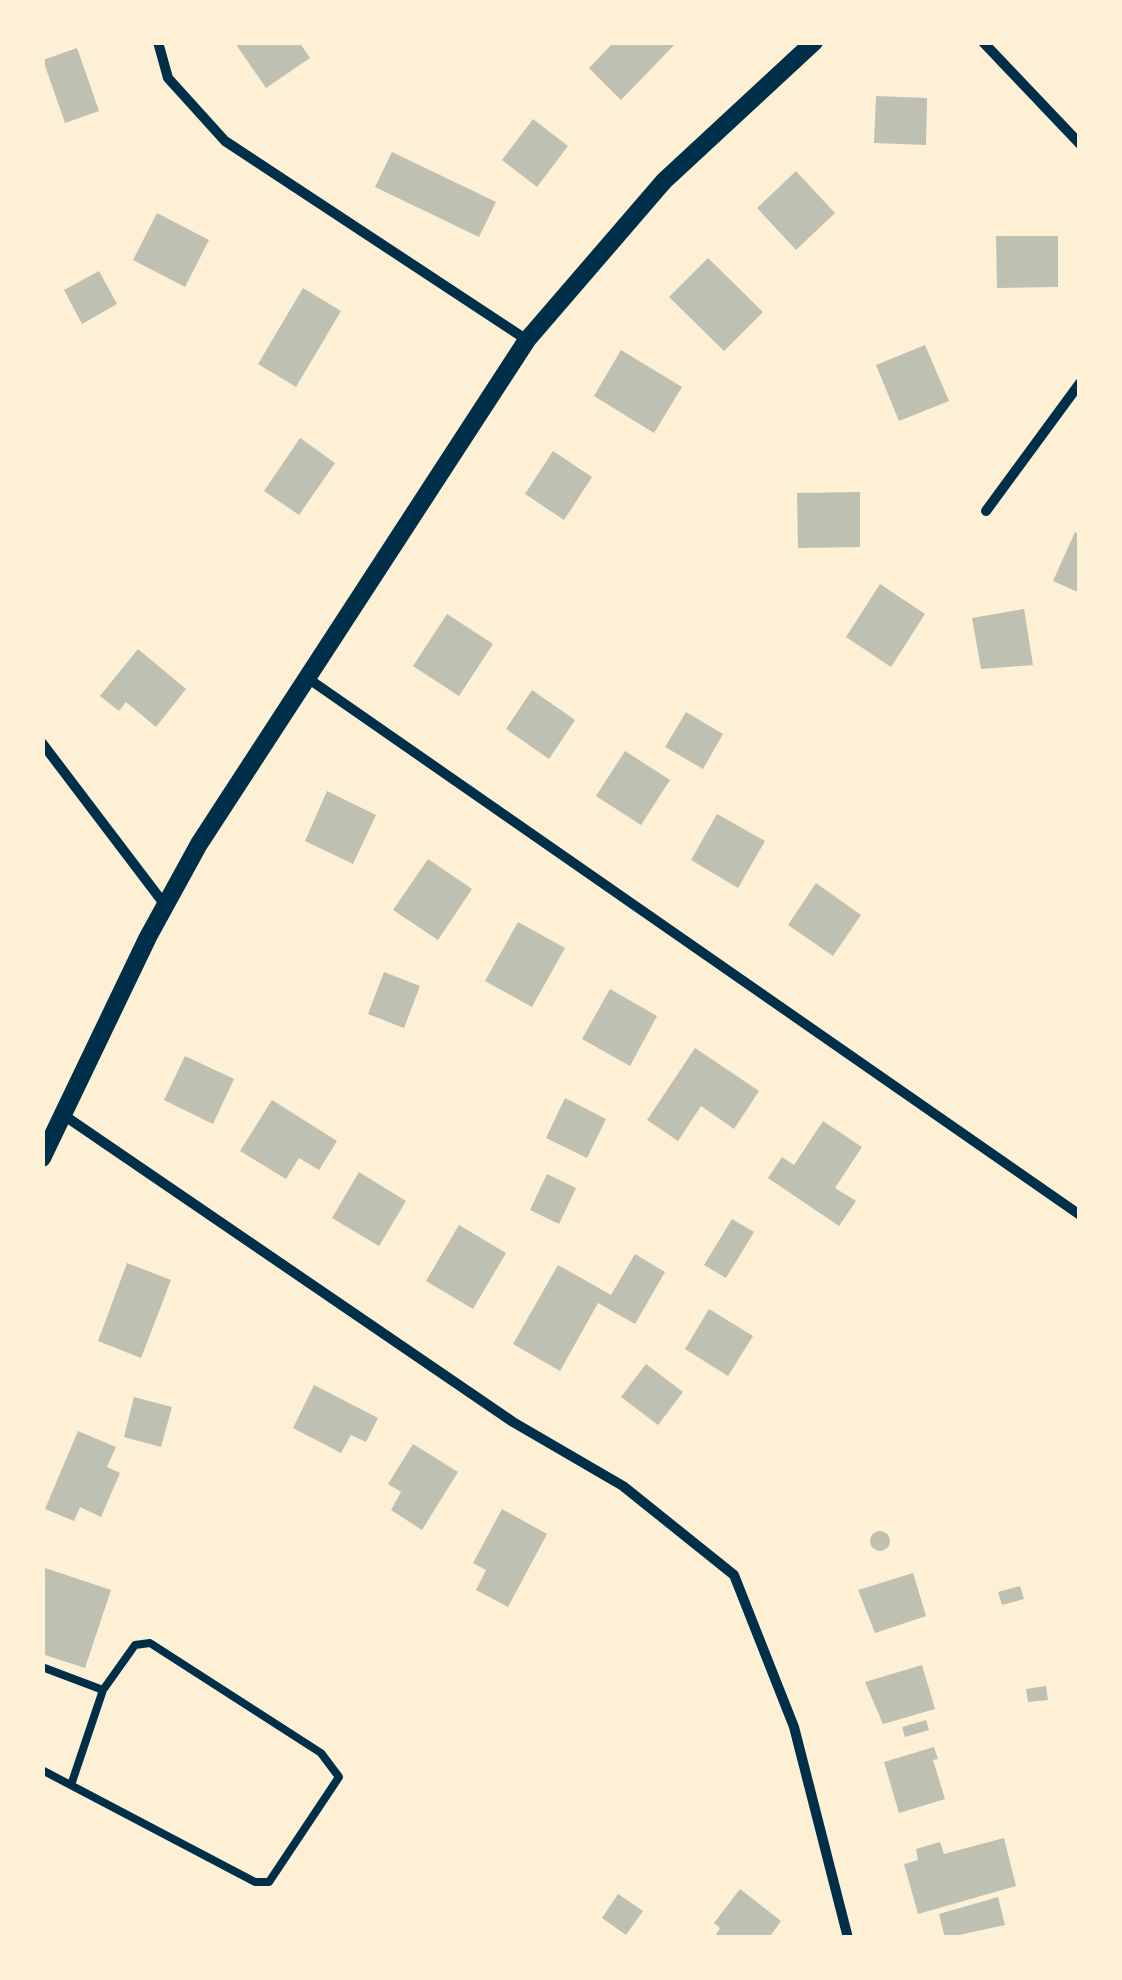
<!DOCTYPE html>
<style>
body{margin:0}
#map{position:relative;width:1122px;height:1980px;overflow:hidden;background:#fdf0d5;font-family:Ubuntu,sans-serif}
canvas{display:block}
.frame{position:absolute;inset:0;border:45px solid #fdf0d5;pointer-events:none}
</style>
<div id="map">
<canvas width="1122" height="1980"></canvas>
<div class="frame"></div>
</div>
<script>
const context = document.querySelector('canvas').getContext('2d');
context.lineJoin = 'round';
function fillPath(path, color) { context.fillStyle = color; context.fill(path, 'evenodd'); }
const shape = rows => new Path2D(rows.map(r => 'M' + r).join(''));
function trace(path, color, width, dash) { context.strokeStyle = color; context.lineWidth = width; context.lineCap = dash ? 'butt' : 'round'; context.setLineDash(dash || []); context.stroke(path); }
const building = shape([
 [242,42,299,42,310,58,266,88,237,46],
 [614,42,677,42,621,100,589,68],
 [77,48,99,111,65,123,43,60],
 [876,96,927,98,926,145,874,143],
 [533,119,568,146,537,187,502,160],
 [392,152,496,202,479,237,375,187],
 [796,171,835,213,796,250,757,208],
 [157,213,209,240,185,287,133,260],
 [996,236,1058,236,1058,287,997,288],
 [708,258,763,312,724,351,669,297],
 [99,271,117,304,82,324,64,290],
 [303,288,341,311,296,387,258,364],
 [925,345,949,401,899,421,876,365],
 [621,350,682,387,654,433,594,396],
 [300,438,335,463,299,515,264,491],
 [553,451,592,477,564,520,525,494],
 [860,492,860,547,798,548,797,493],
 [1075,532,1080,535,1080,593,1053,581],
 [880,584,925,614,891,667,846,637],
 [1024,609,1033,665,981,669,972,618],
 [447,614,493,644,459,696,413,666],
 [138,649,186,689,156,727,126,702,119,711,100,696],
 [532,690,575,720,549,759,506,729],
 [686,712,723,734,703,769,665,747],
 [625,751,670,780,641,825,596,796],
 [327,791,376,815,353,864,305,841],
 [717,814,765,841,738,888,691,860],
 [428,859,472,889,438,940,393,910],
 [816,883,861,915,833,956,788,925],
 [518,922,565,948,532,1007,485,981],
 [384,972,420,986,404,1028,368,1014],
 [610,989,657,1016,630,1066,582,1039],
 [695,1048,759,1091,734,1129,701,1106,678,1141,647,1120],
 [185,1056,234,1079,213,1124,164,1100],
 [565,1098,606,1119,587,1158,546,1138],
 [272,1100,337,1141,319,1170,299,1158,286,1179,240,1151],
 [823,1121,862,1147,835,1188,856,1201,839,1226,768,1178,782,1157,794,1165],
 [359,1172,406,1201,379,1246,332,1218],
 [547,1174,576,1188,559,1224,530,1210],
 [732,1219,754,1232,726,1278,704,1265],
 [459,1225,506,1253,473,1309,426,1281],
 [635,1254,665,1272,635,1324,598,1303,560,1371,513,1344,558,1265,611,1295],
 [127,1263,171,1280,141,1358,98,1341],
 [709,1309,753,1336,728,1376,685,1349],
 [646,1364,683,1392,658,1425,621,1397],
 [314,1385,378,1418,366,1442,351,1435,341,1453,293,1428],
 [134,1397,172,1407,161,1447,124,1437],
 [78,1431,116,1447,107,1467,120,1473,101,1517,80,1507,74,1521,45,1509],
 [413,1444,458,1472,422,1530,391,1510,401,1492,388,1484],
 [502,1509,547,1534,508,1607,476,1590,486,1570,473,1563],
 '870 1541a10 10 0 1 1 20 0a10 10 0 1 1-20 0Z',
 [42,1567,111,1590,85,1668,42,1654],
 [913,1573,926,1616,875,1633,858,1590],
 [1020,1586,1024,1599,1002,1605,998,1592],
 [922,1665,935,1709,883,1724,865,1682],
 [1046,1686,1048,1700,1028,1702,1026,1689],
 [926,1720,929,1730,905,1737,902,1727],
 [934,1747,938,1759,933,1760,945,1799,899,1813,884,1762],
 [1004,1838,1016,1886,918,1914,904,1864,918,1860,916,1849,940,1842,944,1854],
 [740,1889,781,1921,769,1938,714,1938,720,1928,714,1923],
 [618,1894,643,1911,626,1935,602,1918],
 [998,1897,1005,1925,945,1938,939,1914]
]);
const service = shape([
 [42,1667,103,1690],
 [42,1770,255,1882,269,1882,339,1777,321,1753,150,1643,135,1645,103,1690,71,1785]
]);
const minor = shape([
 [158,42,168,78,225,141,527,340],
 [983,42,1080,144],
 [986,511,1080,383],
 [306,677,1080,1215],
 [42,743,165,905],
 [62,1114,513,1422,623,1486,734,1575,794,1727,848,1938]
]);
const tertiary = shape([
 [42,1158,148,937,199,844,527,340,664,181,814,42]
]);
fillPath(building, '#bec0b2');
trace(service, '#003049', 8);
trace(minor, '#003049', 10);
trace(tertiary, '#003049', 18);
</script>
